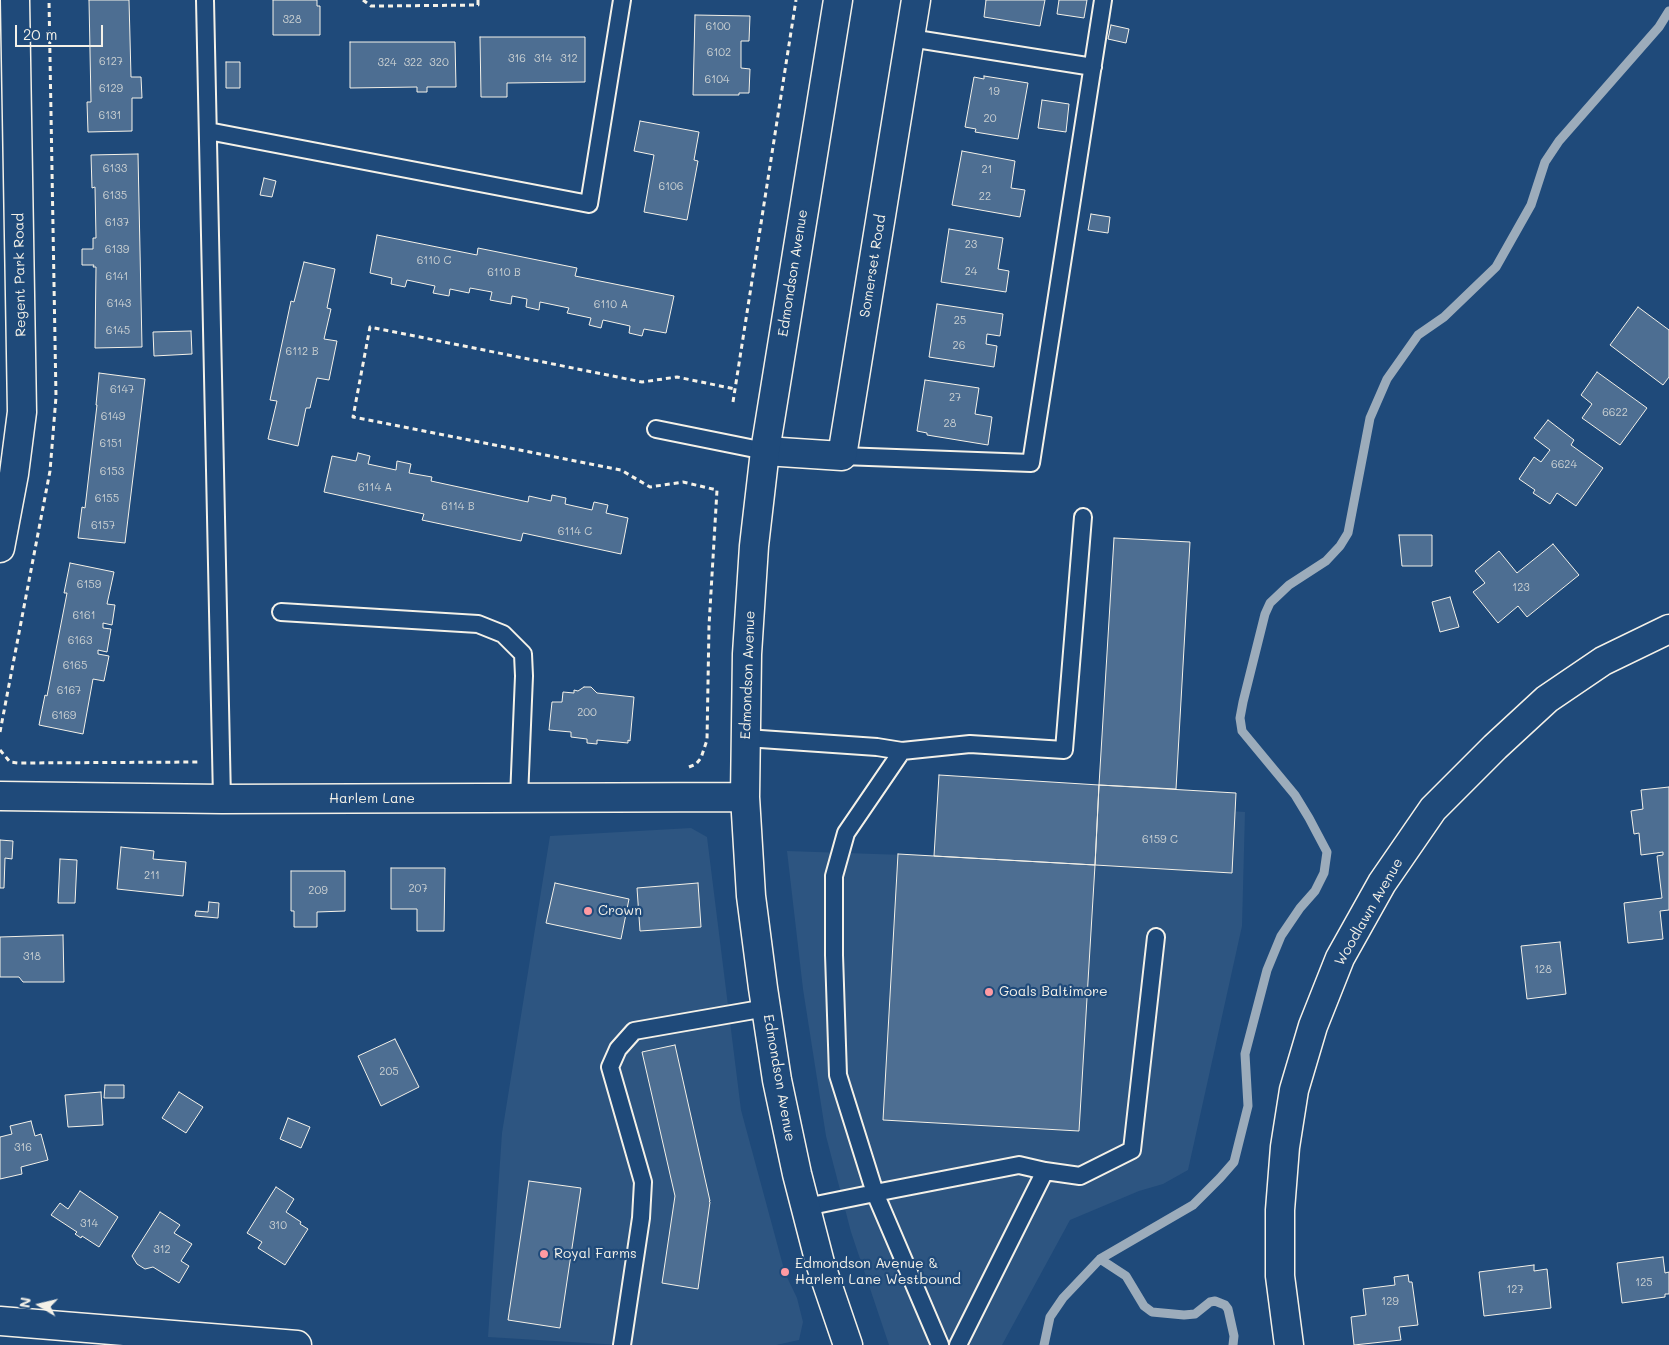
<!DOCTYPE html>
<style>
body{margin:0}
#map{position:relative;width:1669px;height:1345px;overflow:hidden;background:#1f4a7a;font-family:Mali,sans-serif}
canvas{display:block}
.north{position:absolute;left:15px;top:1280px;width:50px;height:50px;-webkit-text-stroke:4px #1f4a7a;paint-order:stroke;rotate:279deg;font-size:14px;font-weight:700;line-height:20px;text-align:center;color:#f4f1e8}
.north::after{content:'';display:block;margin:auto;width:18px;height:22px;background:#f4f1e8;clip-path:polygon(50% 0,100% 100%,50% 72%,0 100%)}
.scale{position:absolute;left:15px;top:25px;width:88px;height:22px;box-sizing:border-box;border:2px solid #f4f1e8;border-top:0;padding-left:6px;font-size:15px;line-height:18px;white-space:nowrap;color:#f4f1e8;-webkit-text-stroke:4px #1f4a7a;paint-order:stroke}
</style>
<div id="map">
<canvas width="1669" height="1345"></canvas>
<div class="north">N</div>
<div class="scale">20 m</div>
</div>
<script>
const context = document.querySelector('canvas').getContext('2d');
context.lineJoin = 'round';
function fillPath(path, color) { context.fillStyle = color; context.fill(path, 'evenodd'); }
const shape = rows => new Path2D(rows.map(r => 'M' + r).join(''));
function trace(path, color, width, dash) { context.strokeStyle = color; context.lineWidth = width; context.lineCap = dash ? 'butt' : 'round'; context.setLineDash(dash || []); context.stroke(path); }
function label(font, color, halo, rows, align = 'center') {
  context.font = font + ' Mali,sans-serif'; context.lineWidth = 4.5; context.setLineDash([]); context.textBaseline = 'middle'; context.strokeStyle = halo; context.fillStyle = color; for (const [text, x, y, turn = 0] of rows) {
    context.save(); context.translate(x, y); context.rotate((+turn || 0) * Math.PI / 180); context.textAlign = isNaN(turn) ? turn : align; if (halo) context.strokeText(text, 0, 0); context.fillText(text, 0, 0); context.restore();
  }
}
const built = shape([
 [941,793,1245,812,1242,926,1188,1170,1163,1184,1139,1191,1070,1220,1002,1345,889,1345,851,1232,826,1136,803,989,787,851,934,856],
 [691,828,707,837,741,1110,785,1273,797,1298,803,1322,799,1340,776,1345,620,1345,488,1337,502,1133,550,836]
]);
const stream = shape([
 [1100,1259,1126,1276,1144,1306,1152,1312,1184,1315,1195,1314,1210,1302,1215,1301,1225,1305,1228,1309,1234,1336,1233,1345],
 [1044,1345,1050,1317,1063,1298,1100,1259,1193,1205,1220,1178,1234,1162,1248,1106,1245,1054,1267,970,1281,936,1300,908,1315,891,1324,873,1327,852,1309,818,1295,795,1242,731,1240,718,1243,702,1265,614,1270,603,1289,585,1326,561,1340,546,1348,533,1370,418,1387,379,1418,335,1444,317,1496,267,1531,205,1545,162,1559,141,1659,27,1669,11]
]);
const building = shape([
 [89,0,129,0,131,77,141,77,142,98,132,98,132,131,88,132,87,102,91,102,89,0],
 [273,0,317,0,317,6,320,6,320,35,273,35,273,0],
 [986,0,1045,0,1040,26,984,17,986,0],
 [1059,0,1087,0,1084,18,1057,14,1059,0],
 [695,15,750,16,749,41,741,41,741,68,750,69,749,93,739,93,739,95,693,95,695,15],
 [1111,25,1129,29,1126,43,1108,39,1111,25],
 [480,37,585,37,585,82,507,83,507,97,481,97,480,37],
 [350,42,455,42,456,87,427,87,427,92,417,92,417,87,350,88,350,42],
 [226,62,240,62,240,88,226,88,226,62],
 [984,76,1028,83,1018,139,975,132,976,129,965,127,974,77,984,79,984,76],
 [1042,100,1069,104,1066,132,1038,128,1042,100],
 [640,121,699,132,694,160,698,161,687,220,644,212,654,155,634,151,640,121],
 [962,151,1015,161,1011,188,1025,190,1020,217,952,205,962,151],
 [138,154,142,347,95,348,96,267,93,267,94,265,82,265,82,249,93,249,93,238,96,238,95,187,92,188,91,155,138,154],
 [264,178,276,181,272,197,260,195,264,178],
 [1091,214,1110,217,1108,233,1088,230,1091,214],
 [949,229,1003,238,998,269,1009,271,1006,292,941,282,949,229],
 [377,235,477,255,478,248,577,268,575,276,674,296,666,333,644,329,642,336,629,333,630,326,603,320,601,328,589,325,591,318,567,313,569,308,540,302,539,310,526,307,527,299,512,296,511,304,490,300,492,292,470,288,469,293,450,289,449,296,433,293,435,286,407,280,405,287,391,284,392,278,370,273,377,235],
 [304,262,335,269,327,308,331,309,324,339,337,341,329,380,317,378,310,408,306,408,298,446,268,439,277,401,270,400,291,301,294,302,304,262],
 [937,304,1003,314,1000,336,987,334,986,344,997,346,994,367,929,357,937,304],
 [1638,307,1669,330,1669,377,1663,385,1610,345,1638,307],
 [191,331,192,354,154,356,153,332,191,331],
 [1597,372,1647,408,1620,445,1582,418,1592,404,1581,395,1597,372],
 [99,373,145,379,125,543,78,538,82,507,85,508,97,405,96,405,99,373],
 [925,380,979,388,975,414,992,417,988,445,927,435,927,433,917,431,925,380],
 [1548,420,1574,440,1571,445,1603,468,1576,506,1557,493,1550,504,1533,493,1535,490,1519,479,1534,457,1541,462,1550,450,1534,438,1548,420],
 [358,453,370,456,368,464,396,470,397,461,411,464,409,473,432,477,431,481,528,502,529,496,551,501,552,495,566,498,565,504,592,510,594,502,608,505,606,513,628,518,621,554,523,533,521,541,422,520,424,514,324,492,332,456,356,461,358,453],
 [1399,535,1432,535,1432,566,1402,566,1399,535],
 [1114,538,1190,542,1176,789,1099,785,1114,538],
 [1553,544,1579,575,1527,617,1518,606,1498,623,1473,592,1485,583,1475,571,1499,551,1517,573,1553,544],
 [70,563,114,572,107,604,115,605,112,625,103,623,103,628,111,629,107,652,98,650,98,654,109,656,104,681,93,679,83,734,39,725,45,695,47,696,67,593,64,593,70,563],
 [1450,597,1459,627,1440,632,1432,602,1450,597],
 [584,687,591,687,597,693,634,697,630,741,628,740,628,743,597,740,597,744,587,743,587,739,571,737,571,732,549,730,552,702,562,702,563,692,574,693,574,690,578,691,584,687],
 [939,775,1099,785,1095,865,934,856,939,775],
 [1099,785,1236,793,1232,873,1095,865,1099,785],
 [1669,787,1669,910,1660,911,1663,939,1628,943,1624,903,1662,898,1657,856,1663,855,1663,852,1641,855,1639,833,1634,834,1631,811,1643,809,1641,790,1669,787],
 [0,840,13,841,12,859,5,858,4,888,0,888,0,840],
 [121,847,154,851,153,859,186,862,183,896,117,889,121,847],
 [898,854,1095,865,1079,1131,883,1120,898,854],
 [60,859,77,860,75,903,58,903,60,859],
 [391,868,445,868,444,931,417,931,417,909,391,909,391,868],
 [291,871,345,871,345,911,317,912,317,927,294,927,294,911,291,911,291,871],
 [555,883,629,899,621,939,546,923,555,883],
 [698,883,701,927,640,931,637,888,698,883],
 [209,902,219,903,218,918,195,916,196,911,208,912,209,902],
 [63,935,64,982,23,982,19,977,0,977,0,937,63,935],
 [1560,942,1566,994,1527,999,1521,946,1560,942],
 [395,1039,419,1087,381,1106,358,1056,395,1039],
 [675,1045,710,1201,709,1201,710,1202,698,1289,662,1283,675,1196,642,1052,675,1045],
 [105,1085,124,1085,124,1098,104,1098,105,1085],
 [101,1092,103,1125,68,1127,65,1095,101,1092],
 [179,1092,203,1107,186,1133,162,1118,179,1092],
 [288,1118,310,1127,301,1148,280,1139,288,1118],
 [31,1121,35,1136,41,1134,48,1160,21,1167,22,1174,0,1179,0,1137,12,1134,10,1126,31,1121],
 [529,1181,581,1188,560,1328,508,1320,529,1181],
 [276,1187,294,1199,286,1212,301,1222,300,1224,308,1229,285,1265,258,1248,262,1242,247,1233,276,1187],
 [80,1191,118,1217,99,1247,82,1236,81,1238,75,1234,77,1232,51,1215,60,1203,68,1209,80,1191],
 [160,1212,180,1225,174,1233,192,1244,181,1261,189,1266,179,1283,153,1267,145,1269,137,1264,132,1256,160,1212],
 [1663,1257,1665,1273,1669,1272,1669,1294,1665,1294,1665,1297,1622,1303,1617,1263,1663,1257],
 [1534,1265,1534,1271,1547,1269,1551,1308,1484,1316,1479,1272,1534,1265],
 [1408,1275,1409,1282,1412,1282,1418,1325,1399,1327,1401,1340,1354,1345,1351,1317,1366,1315,1363,1289,1395,1285,1394,1277,1408,1275]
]);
const path = shape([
 [363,0,371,6,385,6,478,5,478,0],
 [733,402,796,0],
 [0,732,50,471,56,397,49,0],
 [0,750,10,762,18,763,199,762],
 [689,767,696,764,701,758,707,740,709,626,717,490,683,482,650,487,621,470,353,417,370,327,642,382,677,377,735,389]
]);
const lane = shape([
 [205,0,222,799],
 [910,38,1093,67],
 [208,131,589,204,622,0],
 [656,429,765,451],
 [842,456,1031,463,1103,0],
 [281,612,478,624,503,634,523,654,524,676,519,798],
 [746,738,877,747,902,751,846,833,834,876,834,955,838,1075,875,1193,806,1207],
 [902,751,970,744,1064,750,1083,517],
 [1045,1171,1080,1176,1132,1150,1156,937],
 [622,1345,641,1218,643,1182,610,1067,618,1049,634,1031,766,1008],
 [940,1345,875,1193,1019,1165,1045,1171,958,1345]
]);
const street = shape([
 [765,451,842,456,916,0],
 [0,548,14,474,22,412,15,0],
 [0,1321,297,1345],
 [1289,1345,1280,1276,1280,1210,1285,1147,1294,1090,1313,1026,1340,958,1382,883,1433,809,1495,747,1547,699,1603,661,1669,629]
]);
const secondary = shape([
 [838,0,765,451,754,546,747,654,745,797,751,896,763,988,777,1080,797,1174,820,1263,848,1345],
 [0,796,222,799,745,797]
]);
const markers = [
 [588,911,5,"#ff9aa2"],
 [989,992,5,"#ff9aa2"],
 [544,1254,5,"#ff9aa2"],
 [785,1272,5,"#ff9aa2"]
];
const numberNames = [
 ["328",292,20],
 ["6100",718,27],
 ["6102",719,53],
 ["316",517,59],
 ["314",543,59],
 ["312",569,59],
 ["6127",111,62],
 ["324",387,63],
 ["322",413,63],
 ["320",439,63],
 ["6104",717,80],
 ["6129",111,89],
 ["19",994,92],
 ["6131",110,116],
 ["20",990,119],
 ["6133",115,169],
 ["21",987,170],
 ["6106",671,187],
 ["6135",115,196],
 ["22",985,197],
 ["6137",117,223],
 ["23",971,245],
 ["6139",117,250],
 ["6110 C",434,261],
 ["24",971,272],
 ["6110 B",504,273],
 ["6141",117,277],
 ["6143",119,304],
 ["6110 A",611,305],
 ["25",960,321],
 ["6145",118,331],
 ["26",959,346],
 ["6112 B",302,352],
 ["6147",122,390],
 ["27",955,398],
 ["6622",1615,413],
 ["6149",113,417],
 ["28",950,424],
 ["6151",111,444],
 ["6624",1564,465],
 ["6153",112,472],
 ["6114 A",375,488],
 ["6155",107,499],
 ["6114 B",458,507],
 ["6157",103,526],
 ["6114 C",575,532],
 ["6159",89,585],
 ["123",1521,588],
 ["6161",84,616],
 ["6163",80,641],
 ["6165",75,666],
 ["6167",69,691],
 ["200",587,713],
 ["6169",64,716],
 ["6159 C",1160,840],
 ["211",152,876],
 ["207",418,889],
 ["209",318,891],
 ["318",32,957],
 ["128",1543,970],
 ["205",389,1072],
 ["316",23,1148],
 ["314",89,1224],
 ["310",278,1226],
 ["312",162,1250],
 ["125",1644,1283],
 ["127",1515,1290],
 ["129",1390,1302]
];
const streetNames = [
 ["Somerset Road",873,266,-81],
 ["Edmondson Avenue",793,273,-81],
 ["Regent Park Road",20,275,-91],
 ["Edmondson Avenue",748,675,-88],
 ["Harlem Lane",372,799],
 ["Woodlawn Avenue",1369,912,-60],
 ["Edmondson Avenue",779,1078,80]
];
const poiNames = [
 ["Crown",598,911],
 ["Goals Baltimore",999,992],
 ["Royal Farms",554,1254],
 ["Edmondson Avenue &",795,1264],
 ["Harlem Lane Westbound",795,1280]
];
fillPath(built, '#2d5581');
trace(stream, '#9cacbb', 9);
fillPath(building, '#4d6e92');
trace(building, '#f4f1e8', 1);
trace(lane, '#f4f1e8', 20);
trace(street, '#f4f1e8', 31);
trace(secondary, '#f4f1e8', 31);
trace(path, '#f4f1e8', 3, [5, 4]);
trace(lane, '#1f4a7a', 16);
trace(street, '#1f4a7a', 28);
trace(secondary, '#1f4a7a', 28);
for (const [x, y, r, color] of markers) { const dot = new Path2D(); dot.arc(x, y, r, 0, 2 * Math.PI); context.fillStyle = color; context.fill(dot); trace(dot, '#1f4a7a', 2); }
label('11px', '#cad0d2', null, numberNames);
label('14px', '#f4f1e8', '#1f4a7a', streetNames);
label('14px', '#f4f1e8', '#1f4a7a', poiNames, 'left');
</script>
